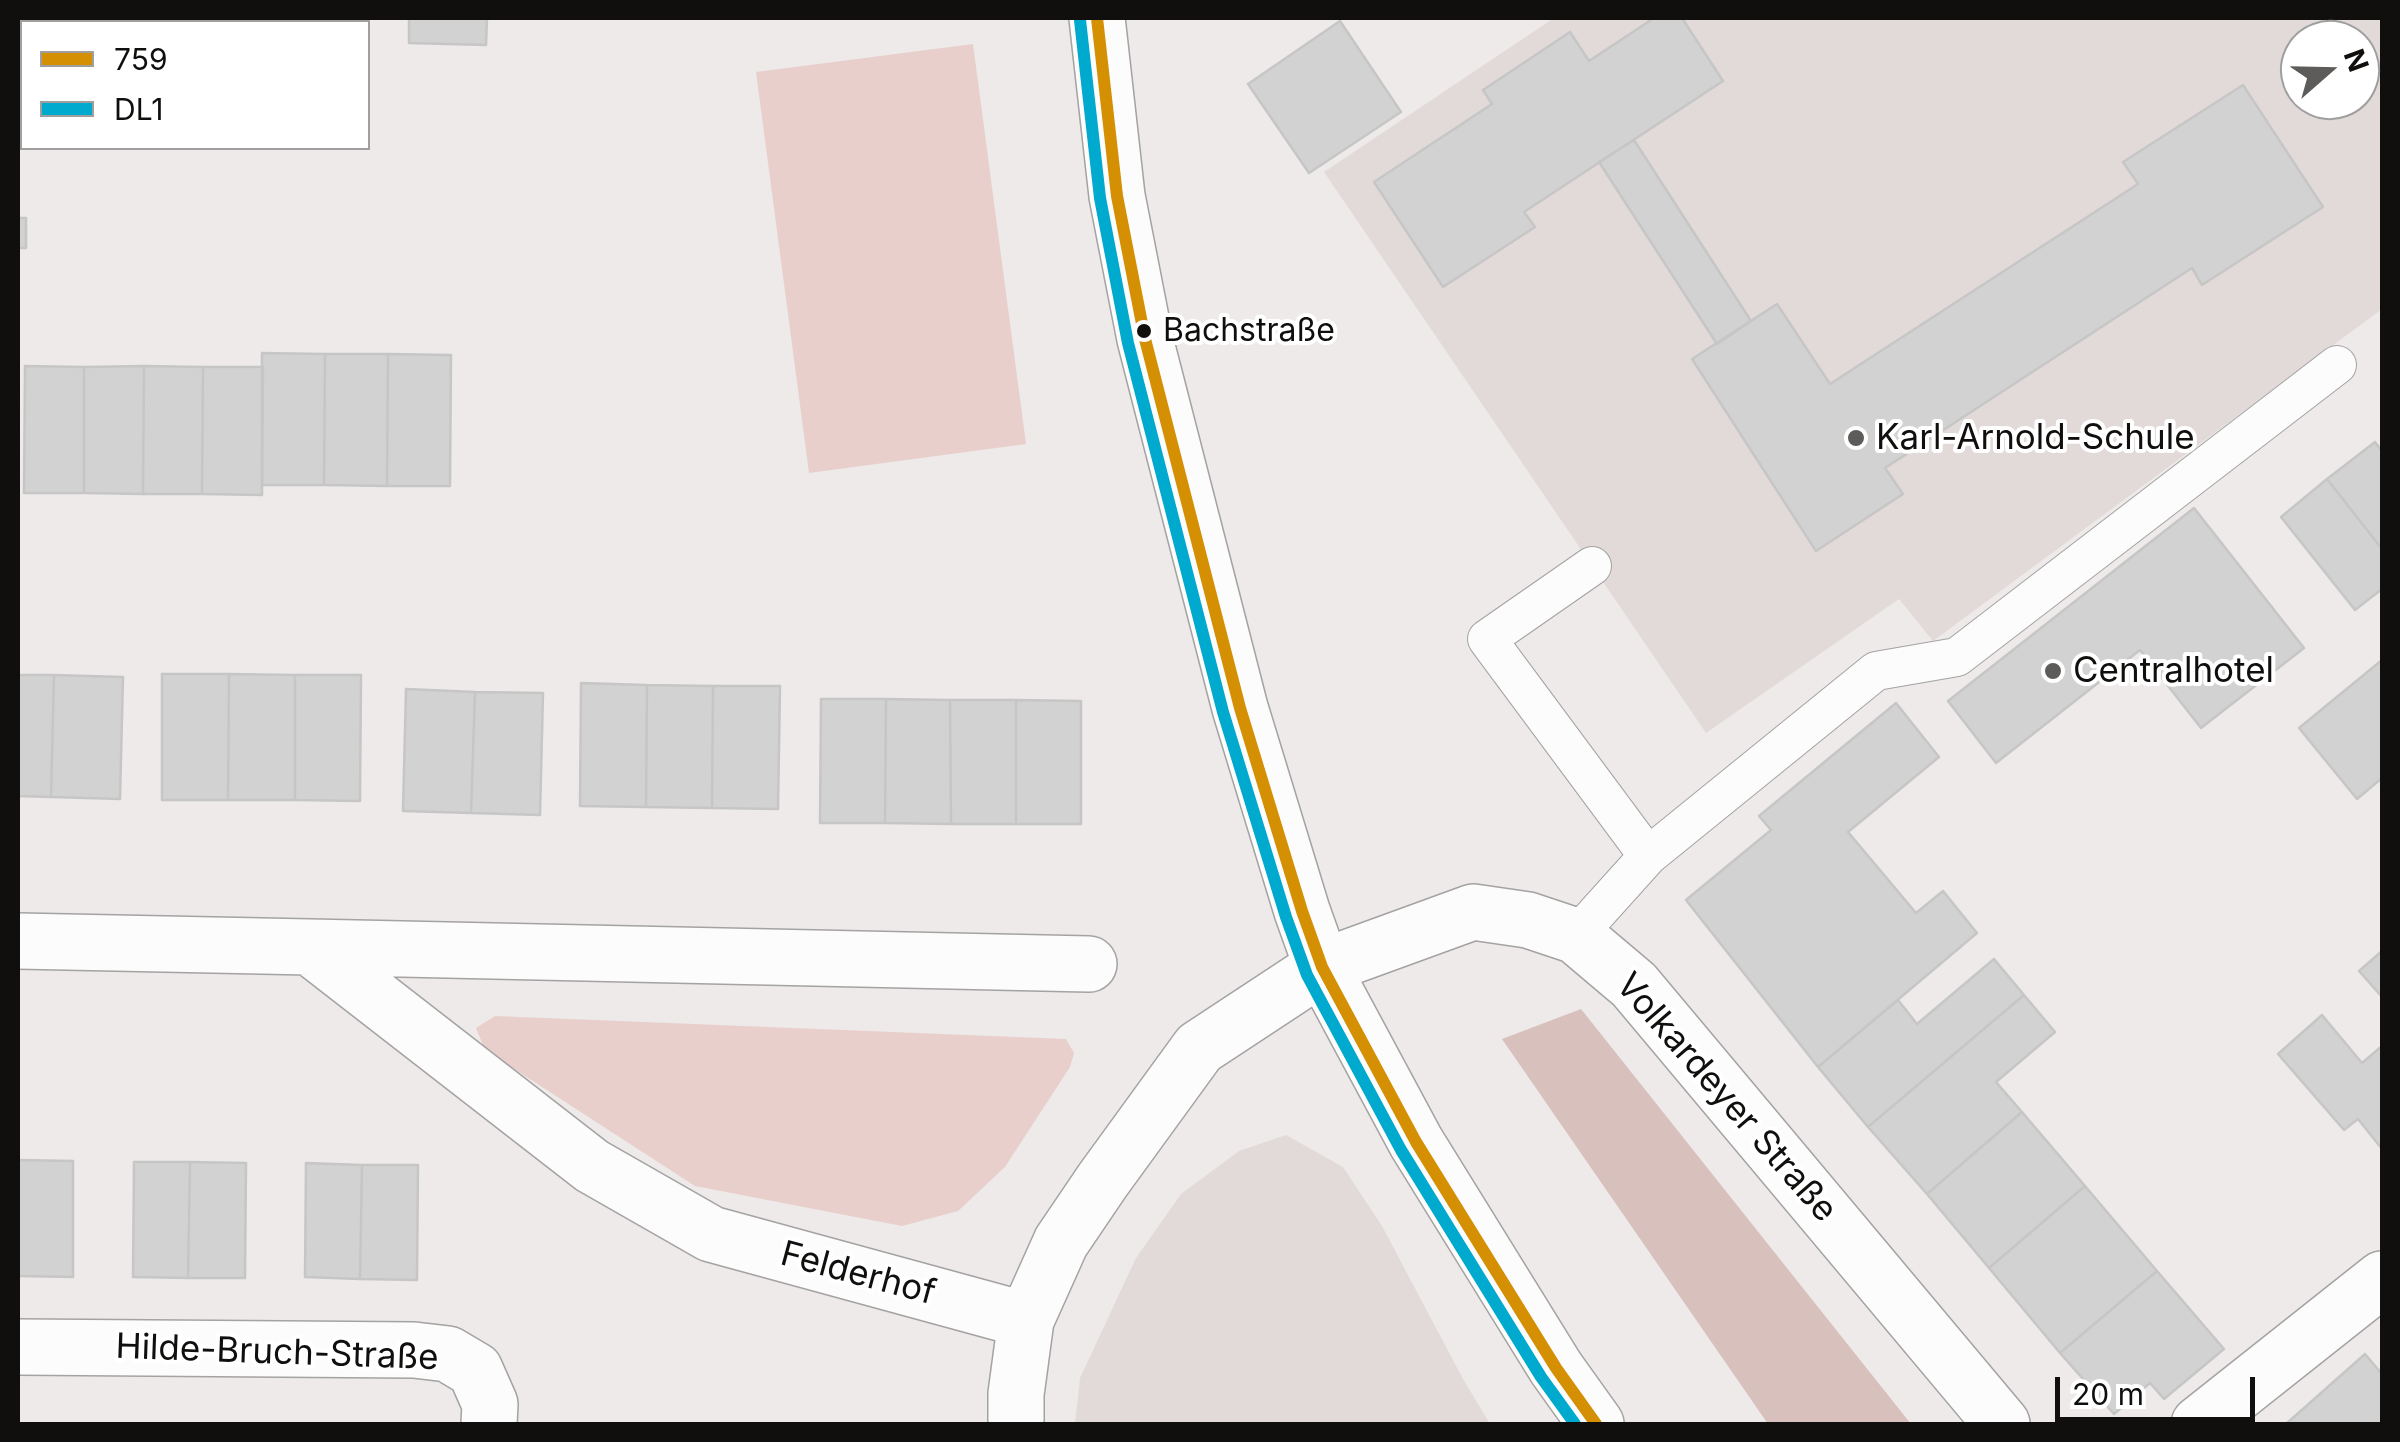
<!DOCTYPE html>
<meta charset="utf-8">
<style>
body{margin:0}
#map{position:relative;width:2400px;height:1442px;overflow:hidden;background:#edeae9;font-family:Inter,sans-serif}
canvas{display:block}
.frame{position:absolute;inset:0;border:20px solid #100f0e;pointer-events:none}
.legend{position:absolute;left:20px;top:20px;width:350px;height:130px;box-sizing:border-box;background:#fff;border:2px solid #9f9f9f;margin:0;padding:12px 18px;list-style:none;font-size:30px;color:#100f0e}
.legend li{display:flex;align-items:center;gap:20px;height:50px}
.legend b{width:50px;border:2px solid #9f9f9f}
.north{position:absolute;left:2280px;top:20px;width:100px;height:100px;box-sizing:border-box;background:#fff;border:2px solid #9f9f9f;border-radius:50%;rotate:70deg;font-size:28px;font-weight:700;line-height:40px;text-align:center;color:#100f0e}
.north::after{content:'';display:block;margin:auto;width:35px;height:45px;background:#5d5c5b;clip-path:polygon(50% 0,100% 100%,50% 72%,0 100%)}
.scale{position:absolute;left:2055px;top:1377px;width:200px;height:45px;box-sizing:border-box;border:5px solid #100f0e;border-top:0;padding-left:12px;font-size:30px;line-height:35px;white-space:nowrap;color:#100f0e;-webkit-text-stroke:8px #fff;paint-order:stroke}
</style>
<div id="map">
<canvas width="2400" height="1442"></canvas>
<div class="frame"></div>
<ul class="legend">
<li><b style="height:12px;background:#d48f02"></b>759</li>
<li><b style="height:12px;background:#00a9ce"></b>DL1</li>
</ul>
<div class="north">N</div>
<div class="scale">20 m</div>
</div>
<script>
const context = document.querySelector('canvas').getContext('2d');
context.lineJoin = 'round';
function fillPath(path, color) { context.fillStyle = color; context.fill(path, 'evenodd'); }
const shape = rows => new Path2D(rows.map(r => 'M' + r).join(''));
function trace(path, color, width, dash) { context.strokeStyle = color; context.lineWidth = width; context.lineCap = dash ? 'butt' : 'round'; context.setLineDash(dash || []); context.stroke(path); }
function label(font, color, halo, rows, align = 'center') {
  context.font = font + ' Inter,sans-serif'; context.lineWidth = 8; context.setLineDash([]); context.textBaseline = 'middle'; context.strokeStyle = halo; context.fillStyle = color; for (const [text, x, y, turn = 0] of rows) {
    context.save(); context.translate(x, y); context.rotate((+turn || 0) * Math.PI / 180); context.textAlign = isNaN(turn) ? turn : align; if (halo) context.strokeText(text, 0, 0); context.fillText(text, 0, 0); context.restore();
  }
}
const built = shape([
 [1554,18,2382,18,2382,309,1933,641,1899,599,1706,733,1324,172],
 [2300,40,2360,40,2360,100,2300,100],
 [1286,1135,1343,1167,1382,1226,1463,1379,1490,1424,1075,1424,1080,1378,1136,1258,1181,1194,1239,1151]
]);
const green = shape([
 [973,44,1026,444,809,473,756,72],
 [495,1016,1066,1039,1074,1053,1070,1067,1005,1167,958,1211,902,1226,695,1186,485,1050,476,1028]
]);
const forest = shape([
 [1581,1009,1911,1424,1768,1424,1502,1039]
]);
const building = shape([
 [51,18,118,18,117,22,51,22,51,18],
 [118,18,184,18,184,22,117,22,118,18],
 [229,18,297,18,297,22,229,22,229,18],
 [297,18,365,18,365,22,297,22,297,18],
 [409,18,487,18,486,45,409,43,409,18],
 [1654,18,1682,18,1723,81,1524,212,1535,227,1443,287,1374,182,1492,104,1483,90,1570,32,1589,61,1654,18],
 [1340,21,1401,112,1309,173,1248,84,1340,21],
 [2243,85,2323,207,2202,285,2192,268,1885,468,1903,494,1816,551,1692,359,1777,304,1830,384,2138,184,2123,162,2243,85],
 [1634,140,1751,321,1717,344,1599,162,1634,140],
 [18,218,26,218,26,248,18,248,18,218],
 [262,353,325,354,324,485,262,485,262,353],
 [325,354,388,354,387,486,324,485,325,354],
 [388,354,451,355,450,486,387,486,388,354],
 [25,366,84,367,84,493,24,493,25,366],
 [144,366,143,494,84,493,84,367,144,366],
 [144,366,203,367,202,494,143,494,144,366],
 [203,367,263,367,262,495,202,494,203,367],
 [2375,442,2382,451,2382,549,2327,479,2375,442],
 [2327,479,2382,549,2382,589,2355,610,2281,517,2327,479],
 [2194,508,2304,648,2201,728,2140,650,1996,763,1948,701,2194,508],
 [2382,660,2382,778,2357,799,2299,728,2382,660],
 [162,674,229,674,228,800,162,800,162,674],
 [229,674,295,675,295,800,228,800,229,674],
 [18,675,54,675,51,797,18,796,18,675],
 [54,675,123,677,120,799,51,797,54,675],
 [295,675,361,675,360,801,295,800,295,675],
 [581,683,647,685,646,807,580,806,581,683],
 [647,685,713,686,712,808,646,807,647,685],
 [713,686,780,686,778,809,712,808,713,686],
 [406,689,475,692,471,813,403,811,406,689],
 [475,692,543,693,540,815,471,813,475,692],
 [821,699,886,699,885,823,820,823,821,699],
 [886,699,950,700,951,824,885,823,886,699],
 [950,700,1016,700,1016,824,951,824,950,700],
 [1016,700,1081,701,1081,824,1016,824,1016,700],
 [1896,703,1939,757,1848,832,1916,913,1943,891,1977,933,1818,1067,1686,900,1771,830,1759,816,1896,703],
 [2382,951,2382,997,2359,971,2382,951],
 [1994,959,2024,995,1868,1127,1818,1067,1898,1000,1917,1024,1994,959],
 [2024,995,2055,1032,1996,1082,2022,1112,1927,1194,1868,1127,2024,995],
 [2322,1015,2362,1063,2382,1046,2382,1149,2358,1119,2344,1130,2278,1054,2322,1015],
 [2022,1112,2085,1186,1989,1268,1927,1194,2022,1112],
 [18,1160,73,1161,73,1277,18,1276,18,1160],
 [134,1162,190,1162,188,1278,133,1277,134,1162],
 [190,1162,246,1163,245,1278,188,1278,190,1162],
 [306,1163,362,1165,360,1279,305,1277,306,1163],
 [362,1165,418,1165,417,1280,360,1279,362,1165],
 [2085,1186,2157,1271,2060,1353,1989,1268,2085,1186],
 [2157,1271,2224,1349,2164,1399,2150,1383,2114,1414,2060,1353,2157,1271],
 [2365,1354,2382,1374,2382,1424,2286,1424,2365,1354]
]);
const lane = shape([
 [1648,856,1876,671,1957,657,2337,365],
 [1576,936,1648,856,1487,639,1592,566]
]);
const street = shape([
 [18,941,310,947,592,1166,711,1234,1026,1320],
 [310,947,1089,964],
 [18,1347,414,1350,448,1354,475,1370,490,1404,489,1424],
 [1016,1424,1016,1394,1026,1320,1061,1242,1103,1180,1199,1048,1322,967,1473,912,1528,920,1576,936,1634,985,2002,1424],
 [2199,1424,2382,1279]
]);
const secondary = shape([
 [1097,18,1117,196,1145,339,1240,708,1302,911,1322,967,1416,1142,1556,1368,1596,1424]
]);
const bus1 = shape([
 [1097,18,1117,196,1145,339,1240,708,1302,911,1322,967,1416,1142,1556,1368,1596,1424]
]);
const bus2 = shape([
 [1080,20,1100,198,1128,343,1223,712,1286,917,1307,975,1401,1150,1541,1377,1575,1424]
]);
const markers = [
 [1144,331,9,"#100f0e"],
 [1856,438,10,"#5d5c5b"],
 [2053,671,10,"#5d5c5b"]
];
const busNames = [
 ["Bachstraße",1163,331]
];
const poiNames = [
 ["Karl-Arnold-Schule",1876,438],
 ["Centralhotel",2073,671]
];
const streetNames = [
 ["Volkardeyer Straße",1726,1098,49],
 ["Felderhof",858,1274,15],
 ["Hilde-Bruch-Straße",277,1353,2]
];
fillPath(built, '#e2dad9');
fillPath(green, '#e8cfcc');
fillPath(forest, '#d8c0bd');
fillPath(building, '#d3d2d2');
trace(building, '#c7c6c6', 2.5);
trace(lane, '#a4a2a2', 40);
trace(street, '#a4a2a2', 58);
trace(secondary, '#a4a2a2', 58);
trace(lane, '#fcfcfc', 38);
trace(street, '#fcfcfc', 55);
trace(secondary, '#fcfcfc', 55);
trace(bus1, '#d48f02', 12);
trace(bus2, '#00a9ce', 12);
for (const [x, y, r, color] of markers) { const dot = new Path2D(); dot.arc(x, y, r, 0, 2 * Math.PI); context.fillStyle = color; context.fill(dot); trace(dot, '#fff', 4); }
label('32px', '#100f0e', '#fff', busNames, 'left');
label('35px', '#100f0e', '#fff', poiNames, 'left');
label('35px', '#100f0e', '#fff', streetNames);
</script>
